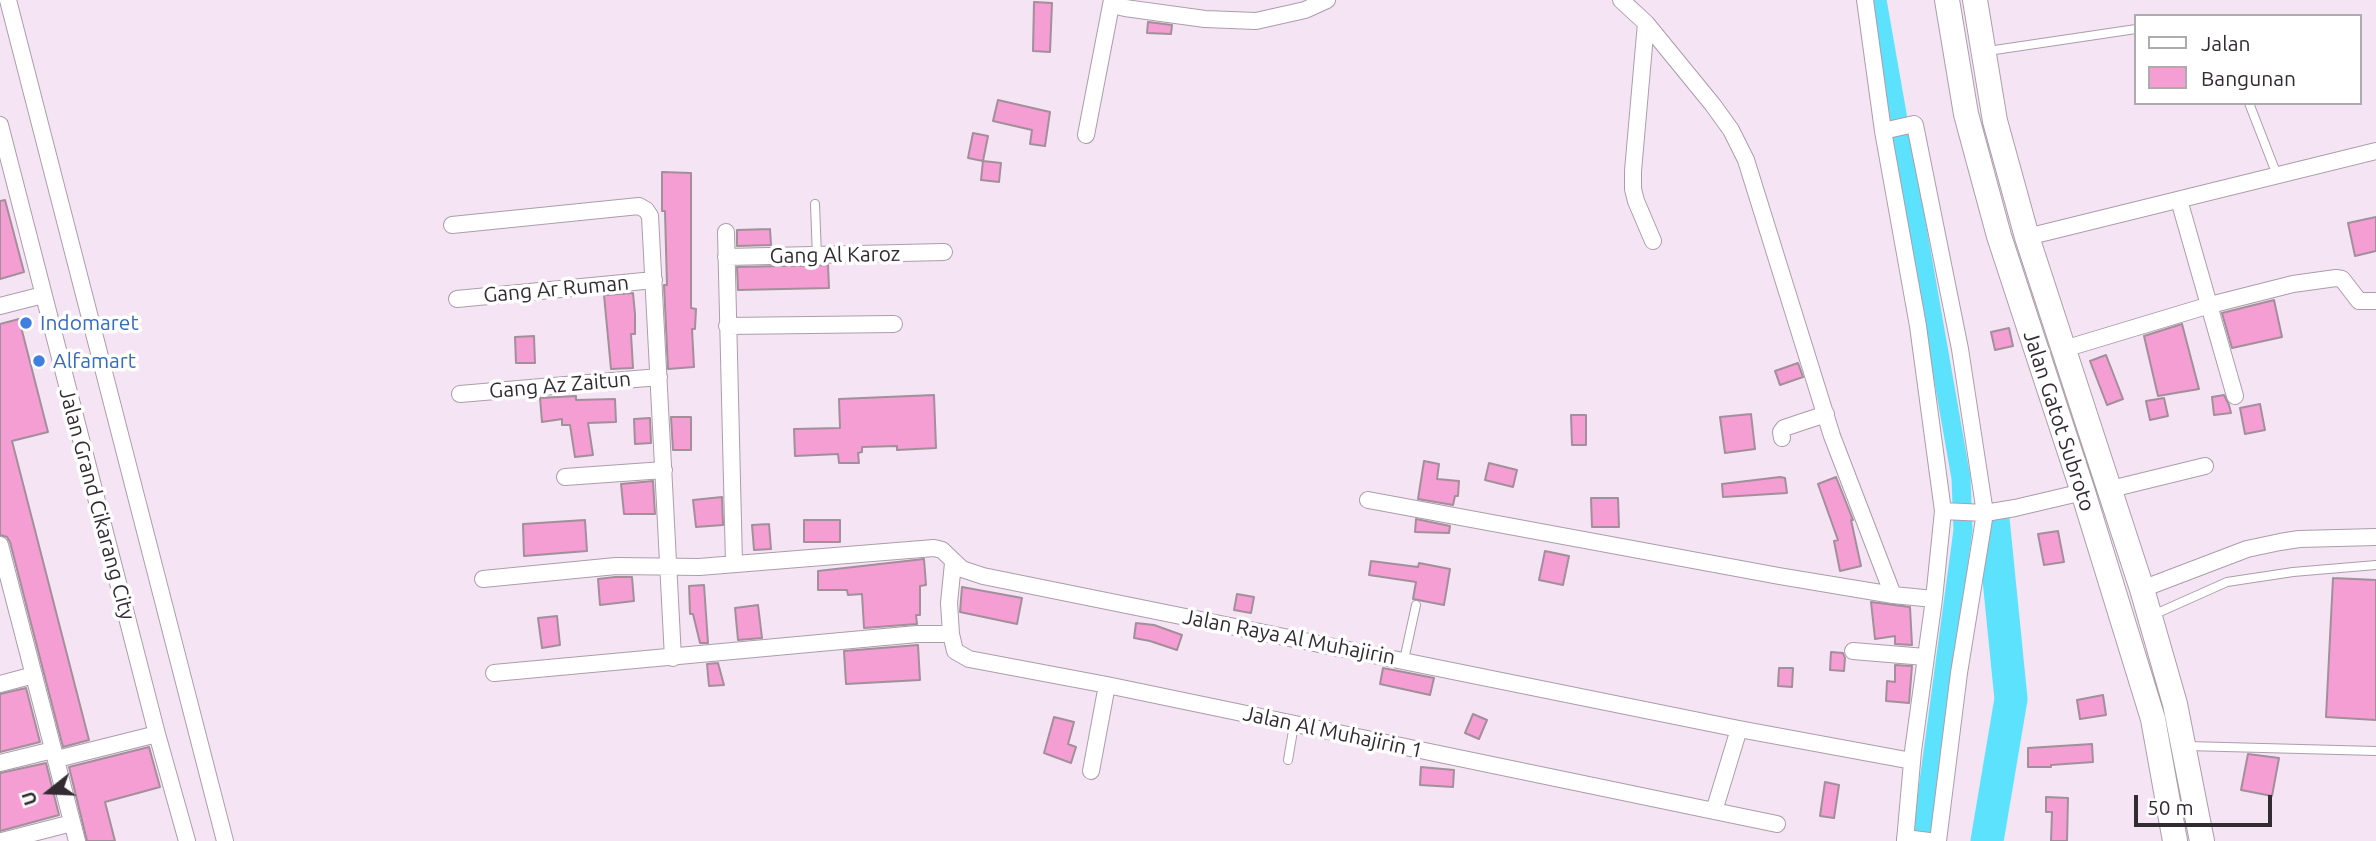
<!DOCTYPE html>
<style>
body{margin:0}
#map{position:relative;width:2376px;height:841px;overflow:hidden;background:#f5e4f4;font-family:Ubuntu,sans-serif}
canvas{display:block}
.legend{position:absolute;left:2134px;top:14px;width:228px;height:91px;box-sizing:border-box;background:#fff;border:2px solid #adabad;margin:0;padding:9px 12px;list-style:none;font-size:21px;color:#322c32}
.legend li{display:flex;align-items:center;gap:14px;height:35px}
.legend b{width:35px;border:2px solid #adabad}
.north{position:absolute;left:14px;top:757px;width:70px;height:70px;-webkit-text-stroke:5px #fff;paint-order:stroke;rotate:252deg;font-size:19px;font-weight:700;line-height:28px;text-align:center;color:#322c32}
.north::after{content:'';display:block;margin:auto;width:24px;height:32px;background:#322c32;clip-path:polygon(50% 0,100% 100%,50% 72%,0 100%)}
.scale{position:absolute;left:2134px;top:795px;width:138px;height:32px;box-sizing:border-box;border:4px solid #322c32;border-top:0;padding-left:9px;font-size:21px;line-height:24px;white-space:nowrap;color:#322c32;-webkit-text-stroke:5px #fff;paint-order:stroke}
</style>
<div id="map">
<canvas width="2376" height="841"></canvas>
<ul class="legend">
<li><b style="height:9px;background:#fff"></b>Jalan</li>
<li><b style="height:19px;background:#f49ed3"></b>Bangunan</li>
</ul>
<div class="north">U</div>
<div class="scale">50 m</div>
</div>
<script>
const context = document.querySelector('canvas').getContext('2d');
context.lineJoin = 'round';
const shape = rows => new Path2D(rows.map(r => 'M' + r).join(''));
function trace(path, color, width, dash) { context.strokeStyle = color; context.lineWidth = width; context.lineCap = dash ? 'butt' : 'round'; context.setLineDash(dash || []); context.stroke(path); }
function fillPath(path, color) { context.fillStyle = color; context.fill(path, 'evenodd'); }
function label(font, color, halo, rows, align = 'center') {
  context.font = font + ' Ubuntu,sans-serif'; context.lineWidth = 7; context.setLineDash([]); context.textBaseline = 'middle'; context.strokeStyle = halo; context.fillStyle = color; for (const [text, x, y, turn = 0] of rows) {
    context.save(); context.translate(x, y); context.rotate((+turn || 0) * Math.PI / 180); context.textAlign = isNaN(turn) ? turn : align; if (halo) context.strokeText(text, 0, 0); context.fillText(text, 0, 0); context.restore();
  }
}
const canal = shape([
 [1877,0,1961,478,1963,530,1921,841]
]);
const river = shape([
 [1987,841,2011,699,1993,519]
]);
const building = shape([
 [1034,2,1052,3,1050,52,1033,51,1034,2],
 [1148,22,1172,25,1171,34,1147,33,1148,22],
 [998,100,1050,112,1045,146,1030,144,1032,130,993,121,998,100],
 [973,133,988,136,983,161,968,158,973,133],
 [983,161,1001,163,999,182,981,180,983,161],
 [662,172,691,173,691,308,696,309,695,329,692,329,694,367,668,369,664,285,667,285,666,249,665,211,662,211,662,172],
 [5,200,24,272,0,279,0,201,5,200],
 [2376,217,2376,251,2355,256,2348,223,2376,217],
 [770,229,771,245,737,246,737,230,770,229],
 [828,265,829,288,738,290,737,267,828,265],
 [633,293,635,314,635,334,631,334,633,368,611,369,604,295,633,293],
 [2274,300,2282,337,2232,348,2222,313,2274,300],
 [19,319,48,432,12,441,89,740,63,747,10,542,7,537,0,535,0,324,19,319],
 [2182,324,2199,389,2158,396,2144,336,2182,324],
 [2009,328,2013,346,1995,350,1991,332,2009,328],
 [534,336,535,363,516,363,515,337,534,336],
 [2106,355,2123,399,2107,405,2090,361,2106,355],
 [1798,363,1803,377,1780,385,1775,371,1798,363],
 [934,395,936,448,897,450,897,446,862,447,862,452,858,453,859,463,839,463,838,454,795,456,794,429,840,428,839,399,934,395],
 [2224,395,2229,405,2231,413,2214,415,2212,397,2224,395],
 [576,396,576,400,615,399,616,422,588,423,593,455,575,457,570,425,562,425,562,419,542,422,540,398,576,396],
 [2164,398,2168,416,2150,420,2146,401,2164,398],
 [2260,404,2265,430,2245,434,2240,408,2260,404],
 [1751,414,1755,449,1725,453,1720,417,1751,414],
 [1571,415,1586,415,1586,445,1572,445,1571,415],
 [671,417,691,417,691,450,673,450,671,417],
 [650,418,651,443,635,444,634,419,650,418],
 [1424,461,1439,464,1437,479,1459,481,1458,496,1455,496,1453,505,1418,499,1424,461],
 [1489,463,1517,470,1513,487,1485,480,1489,463],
 [1780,477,1785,478,1787,493,1723,497,1722,484,1780,477],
 [1836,477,1853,520,1851,520,1861,566,1840,571,1834,541,1838,540,1818,484,1836,477],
 [653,481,655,514,624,514,621,484,653,481],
 [722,497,723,525,696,527,693,500,722,497],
 [1591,498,1618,498,1619,527,1592,527,1591,498],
 [1416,519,1450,526,1449,533,1415,532,1416,519],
 [585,520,587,551,524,556,523,524,585,520],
 [804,520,840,520,840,542,804,542,804,520],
 [769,524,771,549,754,550,752,525,769,524],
 [2058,531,2064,562,2044,565,2038,534,2058,531],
 [1545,551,1569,556,1563,585,1539,580,1545,551],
 [924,559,926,585,920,586,920,615,916,615,917,624,864,628,862,594,848,595,847,590,818,590,818,571,924,559],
 [1371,561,1418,567,1419,563,1450,569,1444,605,1413,599,1416,582,1369,575,1371,561],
 [615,577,632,577,634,601,600,605,598,579,615,577],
 [2333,578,2376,580,2376,720,2326,717,2333,578],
 [704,585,708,643,700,643,693,614,690,614,689,586,704,585],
 [962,587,1022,598,1017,624,960,612,962,587],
 [1237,594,1254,597,1251,613,1234,610,1237,594],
 [1871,602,1910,607,1912,645,1895,644,1895,636,1875,639,1871,602],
 [758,605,762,638,738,640,735,608,758,605],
 [557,616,560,645,542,648,538,618,557,616],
 [1136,623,1154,625,1182,635,1177,650,1150,641,1134,638,1136,623],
 [918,645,920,680,846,684,844,651,918,645],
 [1831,652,1843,653,1845,658,1844,671,1830,670,1831,652],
 [718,663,724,685,709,686,707,664,718,663],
 [1895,665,1912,666,1909,703,1886,701,1887,681,1895,682,1895,665],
 [1383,668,1434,678,1430,695,1380,684,1383,668],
 [1779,668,1793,668,1792,687,1778,686,1779,668],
 [26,688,40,742,0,752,0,694,26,688],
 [2103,695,2106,715,2080,719,2077,700,2103,695],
 [1473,714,1487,720,1479,739,1465,733,1473,714],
 [1054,717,1074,722,1068,744,1076,747,1071,763,1044,753,1054,717],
 [2092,744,2093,762,2051,765,2051,767,2028,767,2028,748,2092,744],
 [149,747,160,787,105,802,115,841,87,841,69,767,149,747],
 [2248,754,2279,758,2272,796,2241,790,2248,754],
 [46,763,59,815,0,831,0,773,46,763],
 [1421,767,1454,770,1453,787,1420,785,1421,767],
 [1825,782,1839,785,1834,818,1820,816,1825,782],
 [2046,797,2068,798,2067,841,2051,841,2052,812,2046,812,2046,797]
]);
const service = shape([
 [1988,51,2136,29],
 [2249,103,2277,175],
 [815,204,817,257],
 [2153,615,2227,582,2293,572,2376,565],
 [1404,660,1416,605],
 [2187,746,2376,751],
 [1288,760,1294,725]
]);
const minor = shape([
 [8,0,225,841],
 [1112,0,1111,5,1125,8,1205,19,1256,21,1305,10,1327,0],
 [1621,0,1646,23,1713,105,1731,130,1746,160,1832,436,1893,595],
 [1865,0,1883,131,1918,326,1943,511,1934,599,1913,751,1905,841],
 [1646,23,1633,171,1633,189,1636,201,1653,241],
 [0,125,157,734,187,841],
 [1883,131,1914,124,1915,125,1960,349,1985,513,1959,673,1938,841],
 [1086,135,1111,5],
 [2179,200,2235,396],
 [452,225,639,206,646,210,650,216,673,658],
 [726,232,734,563],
 [2027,237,2376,151],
 [726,257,944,252],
 [457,299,654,280],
 [0,306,43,295],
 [727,326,894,324],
 [2064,349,2210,305,2293,284,2336,278,2342,279,2359,301,2376,301],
 [460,394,659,377],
 [1782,438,1781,432,1784,428,1826,414],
 [565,477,664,470],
 [2111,489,2205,466],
 [1368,500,1779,576,1893,595,1934,599],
 [1943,511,1985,513,2015,508,2083,492],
 [0,545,77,841],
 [953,563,949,603,951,634,955,651,969,659,1107,685,1714,811,1739,729],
 [483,579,616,566,699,567,934,548,942,550,962,569,983,576,1739,729,1912,761],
 [2142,589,2247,549,2280,542,2299,539,2376,537],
 [1853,651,1925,657],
 [494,673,917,634,951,634],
 [0,684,34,675],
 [57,759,157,734],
 [0,763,53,750],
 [1091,771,1107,685],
 [1714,811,1777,824],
 [1905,838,1929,841],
 [2,841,72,823]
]);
const trunk = shape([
 [1947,0,1966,114,1999,236,2083,492,2153,719,2175,841],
 [1975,0,1995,121,2027,237,2142,589,2175,704,2202,841]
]);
const markers = [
 [26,323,7,"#3f7fe0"],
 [39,361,7,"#3f7fe0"]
];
const streetNames = [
 ["Gang Al Karoz",835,255,-1],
 ["Gang Ar Ruman",556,289,-5],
 ["Gang Az Zaitun",560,385,-5],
 ["Jalan Gatot Subroto",2059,421,72],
 ["Jalan Grand Cikarang City",97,504,75],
 ["Jalan Raya Al Muhajirin",1289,637,11],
 ["Jalan Al Muhajirin 1",1333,732,12]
];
const shopNames = [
 ["Indomaret",40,323],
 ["Alfamart",53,361]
];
trace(canal, '#5ce2fd', 19);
trace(river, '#5ce2fd', 33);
fillPath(building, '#f49ed3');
trace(building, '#a28f9a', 2);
trace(service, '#ac9dab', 10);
trace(minor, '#ac9dab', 18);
trace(trunk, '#ac9dab', 26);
trace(service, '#fff', 8);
trace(minor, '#fff', 16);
trace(trunk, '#fff', 24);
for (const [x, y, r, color] of markers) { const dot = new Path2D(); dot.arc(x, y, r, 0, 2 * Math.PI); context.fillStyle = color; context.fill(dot); trace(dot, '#fff', 2.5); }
label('21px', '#322c32', '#fff', streetNames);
label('21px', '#366cbe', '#fff', shopNames, 'left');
</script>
